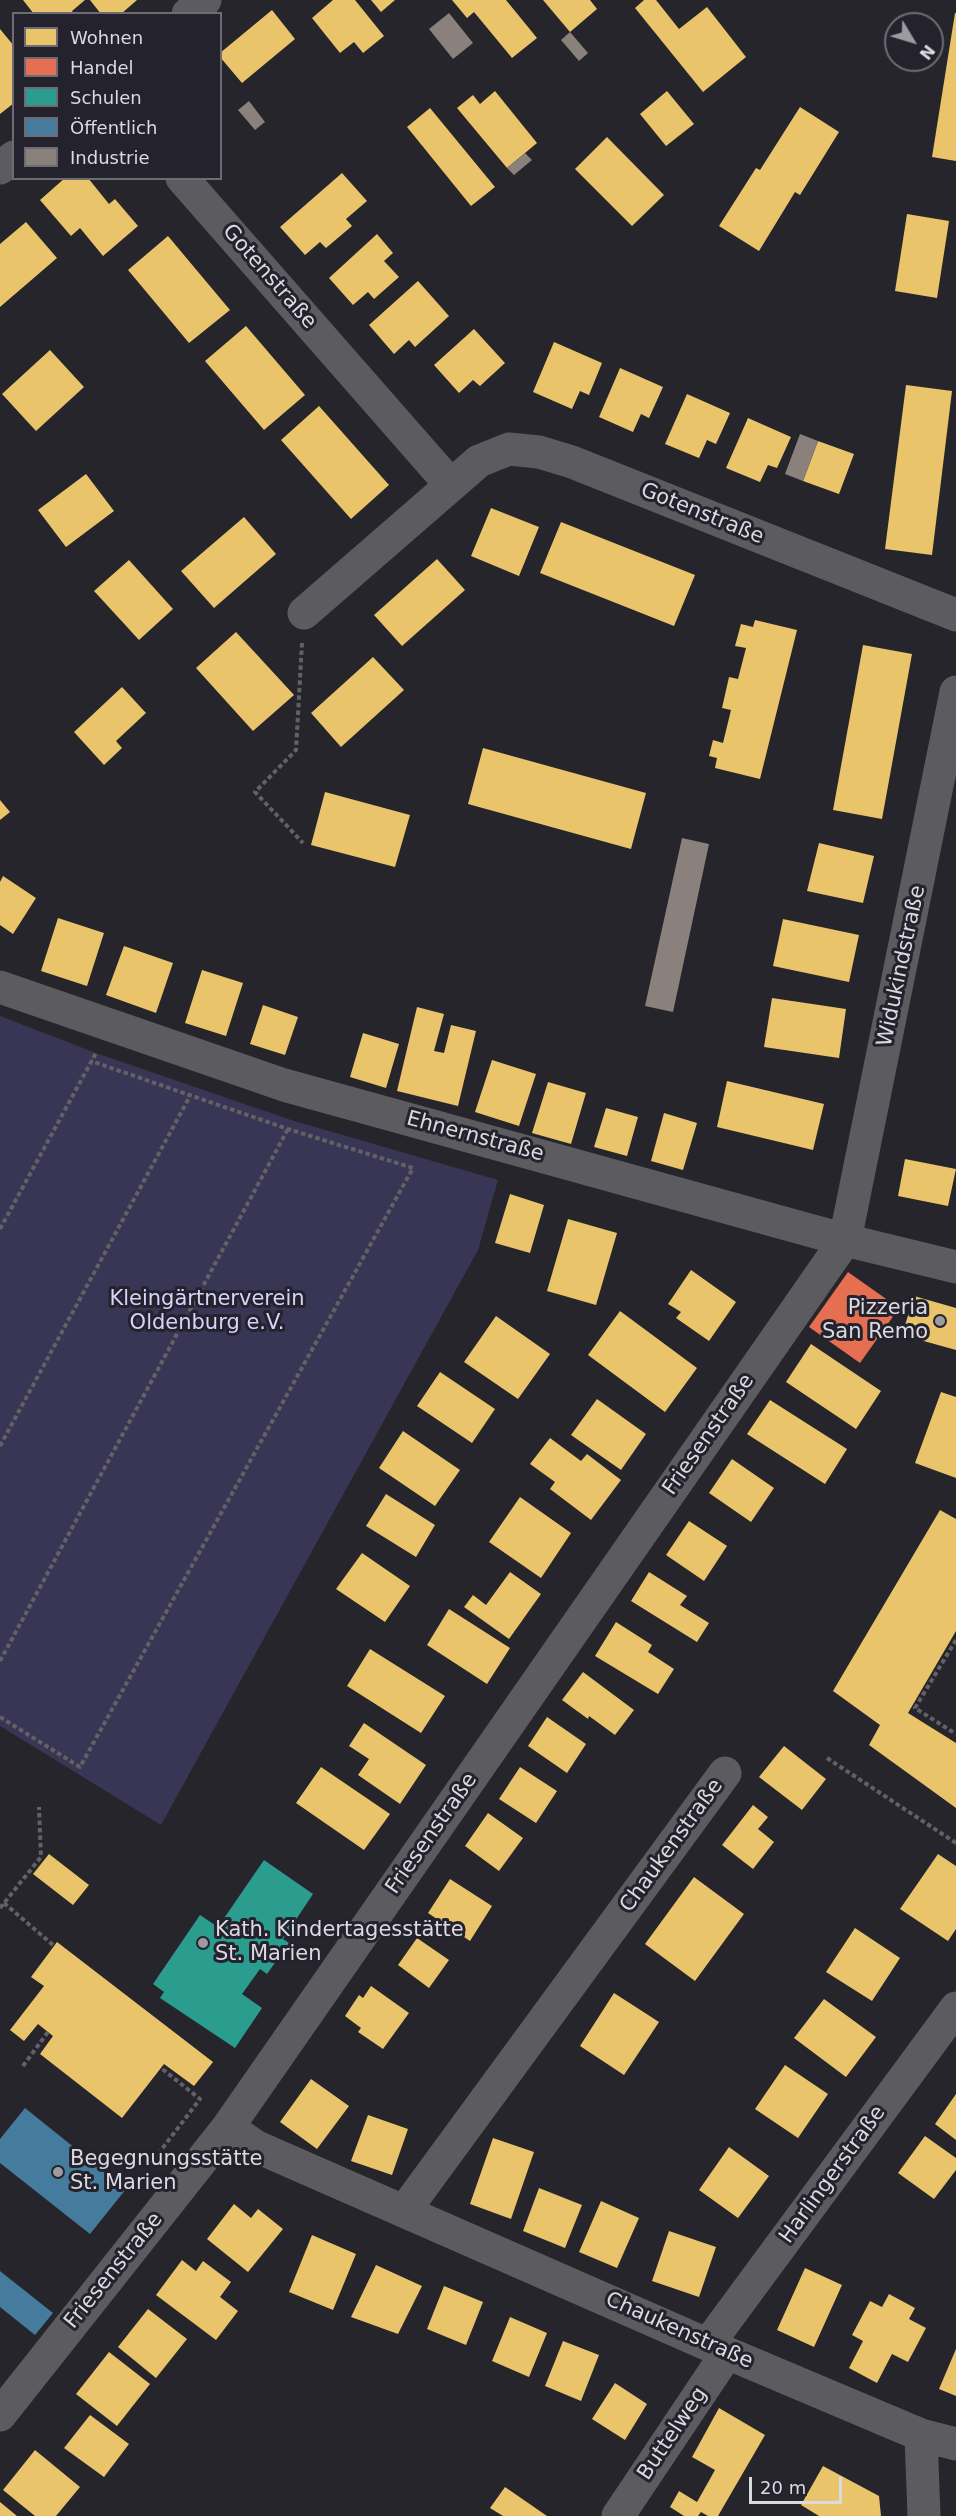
<!DOCTYPE html>
<meta charset="utf-8">
<style>
body{margin:0}
#map{position:relative;width:956px;height:2516px;overflow:hidden;background:#26252b;font-family:"DejaVu Sans",sans-serif}
canvas{display:block}
.legend{position:absolute;left:12px;top:12px;width:210px;height:168px;box-sizing:border-box;background:#24232d;border:2px solid #6d6c75;margin:0;padding:8px 10px;list-style:none;font-size:18px;color:#dbdae1}
.legend li{display:flex;align-items:center;gap:12px;height:30px}
.legend b{width:30px;border:2px solid #6d6c75}
.north{position:absolute;left:884px;top:12px;width:60px;height:60px;box-sizing:border-box;background:#24232d;border:2px solid #6d6c75;border-radius:50%;rotate:128deg;font-size:16px;font-weight:700;line-height:24px;text-align:center;color:#dbdae1}
.north::after{content:'';display:block;margin:auto;width:21px;height:27px;background:#9c9ba1;clip-path:polygon(50% 0,100% 100%,50% 72%,0 100%)}
.scale{position:absolute;left:749px;top:2477px;width:93px;height:27px;box-sizing:border-box;border:3px solid #dbdae1;border-top:0;padding-left:8px;font-size:18px;line-height:21px;white-space:nowrap;color:#dbdae1;-webkit-text-stroke:4px #24232d;paint-order:stroke}
</style>
<div id="map">
<canvas width="956" height="2516"></canvas>
<ul class="legend">
<li><b style="height:16px;background:#e9c46a"></b>Wohnen</li>
<li><b style="height:16px;background:#e76f51"></b>Handel</li>
<li><b style="height:16px;background:#2a9d8f"></b>Schulen</li>
<li><b style="height:16px;background:#457b9d"></b>Öffentlich</li>
<li><b style="height:16px;background:#8a817c"></b>Industrie</li>
</ul>
<div class="north">N</div>
<div class="scale">20 m</div>
</div>
<script>
const context = document.querySelector('canvas').getContext('2d');
context.lineJoin = 'round';
function fillPath(path, color) { context.fillStyle = color; context.fill(path, 'evenodd'); }
const shape = rows => new Path2D(rows.map(r => 'M' + r).join(''));
function trace(path, color, width, dash) { context.strokeStyle = color; context.lineWidth = width; context.lineCap = dash ? 'butt' : 'round'; context.setLineDash(dash || []); context.stroke(path); }
function label(font, color, halo, rows, align = 'center') {
  context.font = font + ' "DejaVu Sans",sans-serif'; context.lineWidth = 6; context.setLineDash([]); context.textBaseline = 'middle'; context.strokeStyle = halo; context.fillStyle = color; for (const [text, x, y, turn = 0] of rows) {
    context.save(); context.translate(x, y); context.rotate((+turn || 0) * Math.PI / 180); context.textAlign = isNaN(turn) ? turn : align; if (halo) context.strokeText(text, 0, 0); context.fillText(text, 0, 0); context.restore();
  }
}
const green = shape([
 [0,1016,96,1053,291,1120,498,1180,478,1250,161,1825,0,1726]
]);
const homes = shape([
 [23,0,85,0,72,11,74,14,34,14],
 [90,0,137,0,121,14,101,14],
 [333,0,355,0,384,36,363,53,354,42,340,53,312,18],
 [371,0,395,0,381,12],
 [452,0,506,0,537,38,512,58,474,12,467,18],
 [543,0,590,0,597,9,570,32],
 [644,0,656,0,679,29,707,7,746,57,703,92,635,8],
 [272,10,295,39,242,83,220,57,220,53],
 [955,13,956,13,956,161,932,157],
 [0,29,14,46,14,103,0,114],
 [495,91,537,143,507,168,457,108,473,95,480,104],
 [667,91,694,124,666,146,640,114],
 [800,107,839,132,800,195,795,192,759,251,719,226,756,168,760,170],
 [430,108,495,187,471,206,407,127],
 [607,137,664,195,632,226,575,169],
 [342,173,367,201,346,219,352,226,326,248,320,242,305,255,280,227],
 [65,178,88,178,109,204,115,199,138,226,103,256,80,228,71,236,40,200],
 [907,214,949,221,937,298,895,291],
 [26,222,57,258,0,307,0,244],
 [377,234,393,253,384,261,399,277,374,299,368,292,353,305,329,278],
 [168,236,230,310,189,343,128,270],
 [418,281,449,316,415,347,409,340,394,354,369,325],
 [246,326,305,395,264,430,205,361],
 [474,329,505,363,480,386,473,380,459,393,434,365],
 [554,342,602,363,589,395,580,391,572,409,533,392],
 [50,350,84,387,36,431,2,394],
 [620,368,663,387,649,418,641,414,633,432,599,417],
 [906,385,952,391,932,555,885,549],
 [687,394,730,413,716,444,707,440,699,458,665,444],
 [319,406,389,485,351,519,281,440],
 [748,418,791,437,777,468,768,465,760,482,726,468],
 [818,441,854,454,839,494,803,481],
 [86,474,114,511,66,547,38,510],
 [491,508,539,527,519,576,471,556],
 [244,517,276,554,214,608,181,571],
 [561,522,695,575,674,626,540,573],
 [437,559,465,590,402,646,374,615],
 [129,560,173,609,139,640,94,591],
 [755,620,797,630,760,779,715,768,717,758,709,756,713,740,723,743,731,710,722,708,729,677,738,679,746,648,735,646,741,624,753,627],
 [236,632,294,695,253,731,196,668],
 [863,645,912,654,882,819,833,810],
 [373,657,404,690,341,747,311,713],
 [122,687,146,713,116,741,122,748,104,765,74,732],
 [483,748,646,793,631,849,468,804],
 [325,792,410,815,395,867,311,845],
 [0,800,10,812,0,820],
 [819,843,874,856,863,903,807,891],
 [3,876,36,898,13,934,0,925,0,882],
 [58,918,104,933,87,986,41,971],
 [783,919,859,935,849,982,773,966],
 [124,946,173,963,156,1013,106,995],
 [202,970,243,983,226,1036,185,1023],
 [772,998,846,1009,839,1058,764,1047],
 [263,1005,298,1017,285,1055,250,1044],
 [417,1007,444,1014,434,1051,444,1053,451,1025,476,1031,458,1106,397,1091],
 [363,1033,399,1044,386,1088,350,1077],
 [492,1060,536,1074,519,1126,475,1112],
 [727,1081,824,1104,813,1150,717,1127],
 [548,1082,586,1093,571,1144,532,1133],
 [606,1108,638,1117,627,1156,594,1147],
 [664,1113,697,1123,683,1170,651,1161],
 [905,1159,956,1169,948,1206,898,1196],
 [510,1194,544,1205,530,1253,495,1243],
 [568,1219,617,1233,596,1305,547,1291],
 [691,1270,736,1302,709,1341,676,1318,681,1312,668,1304],
 [914,1296,956,1308,956,1350,902,1335],
 [620,1311,697,1368,665,1412,588,1355],
 [496,1316,550,1354,518,1399,464,1362],
 [811,1344,881,1391,856,1429,786,1382],
 [440,1372,495,1409,472,1443,417,1406],
 [941,1392,956,1397,956,1478,915,1463],
 [597,1399,646,1434,621,1470,571,1435],
 [770,1400,847,1449,825,1484,747,1434],
 [403,1431,460,1470,435,1506,379,1468],
 [550,1438,581,1461,587,1454,621,1480,591,1520,550,1489,555,1482,530,1464],
 [732,1459,774,1488,751,1522,709,1493],
 [386,1494,435,1525,416,1557,366,1526],
 [520,1497,571,1533,541,1578,489,1542],
 [940,1510,956,1519,956,1631,908,1713,956,1743,956,1808,869,1745,880,1725,833,1691],
 [689,1521,727,1546,704,1581,666,1555],
 [362,1553,410,1586,385,1622,336,1589],
 [510,1572,541,1594,509,1639,464,1607,473,1595,486,1605],
 [649,1572,687,1596,680,1605,709,1623,697,1642,631,1601],
 [449,1609,510,1648,487,1684,427,1645],
 [616,1622,652,1645,648,1652,674,1669,658,1694,595,1656],
 [370,1649,445,1696,421,1733,347,1686],
 [583,1672,634,1710,615,1735,589,1716,588,1719,562,1700],
 [547,1717,586,1744,567,1773,528,1746],
 [364,1723,426,1765,400,1804,358,1775,369,1759,349,1746],
 [784,1746,826,1779,802,1810,759,1777],
 [321,1767,390,1814,364,1850,296,1803],
 [520,1767,557,1791,536,1823,499,1799],
 [753,1805,768,1817,758,1829,774,1842,753,1869,722,1845],
 [488,1813,523,1838,499,1871,465,1846],
 [49,1854,89,1885,73,1905,33,1874],
 [938,1854,956,1866,956,1929,948,1941,900,1909],
 [694,1877,744,1914,695,1981,645,1944],
 [450,1879,492,1906,470,1941,428,1913],
 [855,1928,900,1958,872,2001,826,1972],
 [417,1938,449,1960,429,1988,398,1965],
 [57,1942,213,2062,194,2086,164,2064,122,2118,40,2054,53,2036,38,2024,24,2041,10,2030,44,1986,31,1977],
 [371,1986,409,2013,383,2049,358,2032,361,2028,345,2016,359,1995,363,1998],
 [614,1993,659,2022,624,2075,580,2046],
 [824,1999,876,2037,846,2077,794,2038],
 [785,2065,828,2094,798,2138,755,2109],
 [311,2079,349,2106,317,2149,280,2122],
 [956,2094,956,2140,935,2124],
 [368,2115,408,2129,392,2175,351,2161],
 [925,2136,956,2158,956,2170,934,2199,898,2173],
 [493,2138,534,2152,511,2219,470,2204],
 [729,2147,769,2176,738,2218,699,2190],
 [539,2188,582,2205,565,2248,523,2231],
 [601,2201,639,2218,617,2268,579,2252],
 [234,2204,251,2218,258,2209,283,2229,248,2272,207,2239],
 [669,2231,716,2247,699,2297,652,2281],
 [312,2235,356,2254,333,2310,289,2292],
 [182,2260,196,2271,203,2261,231,2282,220,2297,238,2311,216,2340,156,2295],
 [376,2265,422,2286,398,2334,351,2317],
 [805,2268,842,2285,814,2347,777,2330],
 [444,2286,483,2302,466,2345,427,2329],
 [889,2294,915,2308,909,2319,926,2328,908,2362,892,2354,877,2383,849,2368,863,2341,852,2335,870,2301,882,2307],
 [148,2309,187,2339,156,2378,118,2347],
 [510,2317,547,2333,529,2377,492,2361],
 [563,2341,599,2355,581,2401,545,2386],
 [956,2349,956,2396,939,2389],
 [109,2352,150,2384,117,2426,76,2394],
 [615,2383,647,2404,625,2440,592,2419],
 [719,2408,765,2435,718,2516,708,2516,701,2512,698,2516,684,2516,670,2507,679,2491,697,2502,715,2470,692,2457],
 [90,2415,129,2444,104,2477,64,2448],
 [35,2450,80,2487,56,2516,35,2516,3,2490],
 [823,2466,879,2496,881,2516,819,2516,801,2505],
 [505,2487,547,2516,503,2516,490,2508],
 [0,2502,17,2516,0,2516]
]);
const shops = shape([
 [848,1272,899,1308,860,1363,809,1327]
]);
const schools = shape([
 [264,1860,313,1894,283,1939,289,1943,267,1974,260,1969,242,1994,262,2008,235,2048,160,1998,164,1992,153,1984,200,1915,218,1927]
]);
const public = shape([
 [25,2108,126,2189,90,2234,0,2163,0,2139],
 [0,2271,53,2313,35,2335,0,2307]
]);
const industry = shape([
 [449,13,473,43,453,59,429,29],
 [570,32,588,53,579,61,561,40],
 [249,101,265,122,255,130,238,110],
 [525,153,532,160,514,175,507,168],
 [800,434,818,441,803,481,785,474],
 [682,838,709,844,673,1012,645,1006]
]);
const path = shape([
 [302,643,296,750,255,792,303,843],
 [0,1229,96,1053],
 [0,1446,190,1096],
 [956,1640,915,1708,956,1734],
 [0,1661,288,1129],
 [0,1717,80,1767,413,1168,288,1129,91,1061],
 [827,1758,956,1843],
 [4,1903,53,1945],
 [0,1908,41,1857,39,1807],
 [23,2066,48,2032],
 [149,2166,200,2099,161,2068]
]);
const minor = shape([
 [188,14,205,0],
 [0,168,14,157],
 [182,178,450,484],
 [304,613,479,461,509,449,539,452,572,462,956,615],
 [0,987,284,1085,845,1240,956,1267],
 [228,2127,255,2146,727,2353,921,2435,956,2444],
 [405,2210,725,1773],
 [709,2343,956,2008],
 [0,2415,228,2127,845,1240,956,692],
 [921,2435,924,2516],
 [618,2516,727,2353]
]);
const markers = [
 [940,1321,6,"#9c9ba1"],
 [203,1943,6,"#9c9ba1"],
 [58,2172,6,"#9c9ba1"]
];
const streetNames = [
 ["Gotenstraße",269,277,49],
 ["Gotenstraße",702,514,22],
 ["Widukindstraße",902,966,-78],
 ["Ehnernstraße",475,1137,15],
 ["Friesenstraße",709,1435,-55],
 ["Friesenstraße",432,1834,-55],
 ["Chaukenstraße",672,1846,-54],
 ["Harlingerstraße",833,2175,-54],
 ["Friesenstraße",114,2271,-51],
 ["Chaukenstraße",679,2331,24],
 ["Buttelweg",673,2434,-56]
];
const parkNames = [
 ["Kleingärtnerverein",207,1300],
 ["Oldenburg e.V.",207,1324]
];
const poiNames = [
 ["Pizzeria",928,1309,"right"],
 ["San Remo",928,1333,"right"],
 ["Kath. Kindertagesstätte",215,1931],
 ["St. Marien",215,1955],
 ["Begegnungsstätte",70,2160],
 ["St. Marien",70,2184]
];
fillPath(green, '#393554');
fillPath(homes, '#e9c46a');
fillPath(shops, '#e76f51');
fillPath(schools, '#2a9d8f');
fillPath(public, '#457b9d');
fillPath(industry, '#8a817c');
trace(path, '#626166', 4, [4.5, 3]);
trace(minor, '#5c5b60', 33);
for (const [x, y, r, color] of markers) { const dot = new Path2D(); dot.arc(x, y, r, 0, 2 * Math.PI); context.fillStyle = color; context.fill(dot); trace(dot, '#24232d', 2); }
label('21px', '#dbdae1', '#24232d', streetNames);
label('21px', '#d5d2fb', '#24232d', parkNames);
label('21px', '#dbdae1', '#24232d', poiNames, 'left');
</script>
